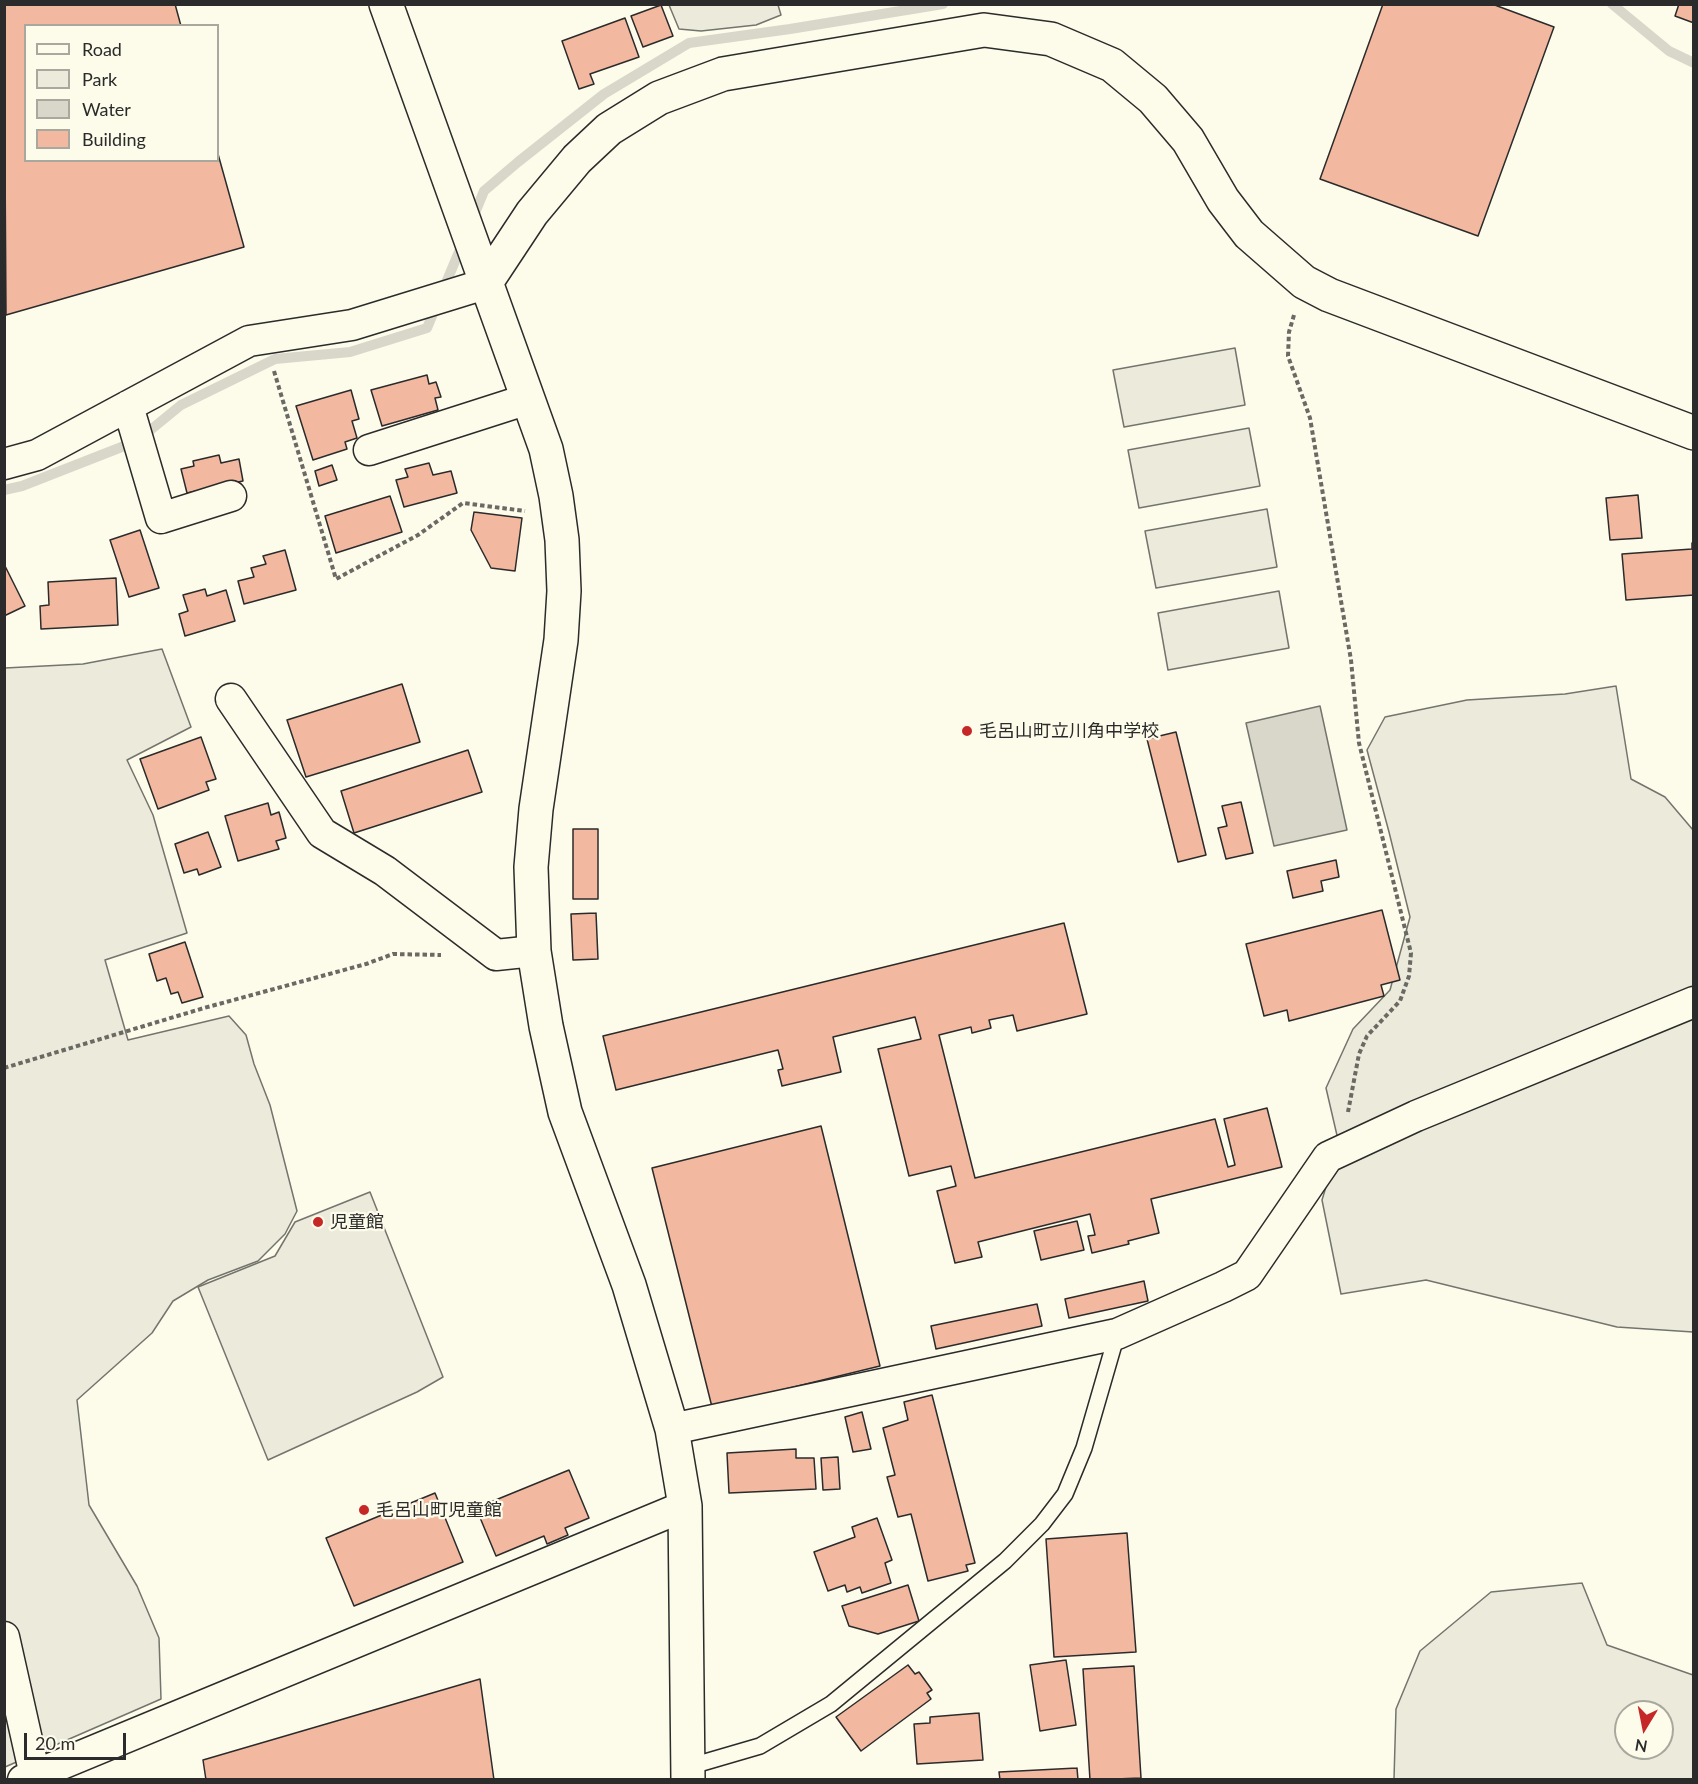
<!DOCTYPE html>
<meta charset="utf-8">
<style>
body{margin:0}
#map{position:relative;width:1698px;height:1784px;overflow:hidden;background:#fdfbea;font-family:Lato,sans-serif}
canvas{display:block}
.frame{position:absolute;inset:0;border:6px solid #2b2b2b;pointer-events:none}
.legend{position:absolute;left:24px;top:24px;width:195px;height:138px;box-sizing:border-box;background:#fdfbea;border:2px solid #a9a89e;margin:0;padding:8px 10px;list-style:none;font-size:18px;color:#2b2b2b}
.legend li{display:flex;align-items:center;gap:12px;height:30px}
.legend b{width:30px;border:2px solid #a9a89e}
.north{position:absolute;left:1614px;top:1700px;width:60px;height:60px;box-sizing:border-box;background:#fdfbea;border:2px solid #a9a89e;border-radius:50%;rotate:190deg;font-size:16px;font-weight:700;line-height:24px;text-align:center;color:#2b2b2b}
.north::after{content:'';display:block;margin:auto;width:21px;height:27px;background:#c62828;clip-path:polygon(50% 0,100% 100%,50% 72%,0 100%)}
.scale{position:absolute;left:24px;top:1733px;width:102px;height:27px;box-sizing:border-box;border:3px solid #2b2b2b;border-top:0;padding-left:8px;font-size:18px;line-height:21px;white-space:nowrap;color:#2b2b2b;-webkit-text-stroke:4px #fdfbea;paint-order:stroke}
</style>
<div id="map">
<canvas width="1698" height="1784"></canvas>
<div class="frame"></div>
<ul class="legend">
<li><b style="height:8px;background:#fdfbea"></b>Road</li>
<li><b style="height:16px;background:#ecebdb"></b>Park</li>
<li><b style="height:16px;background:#d8d7c9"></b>Water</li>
<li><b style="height:16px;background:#f2b8a0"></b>Building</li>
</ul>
<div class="north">N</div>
<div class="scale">20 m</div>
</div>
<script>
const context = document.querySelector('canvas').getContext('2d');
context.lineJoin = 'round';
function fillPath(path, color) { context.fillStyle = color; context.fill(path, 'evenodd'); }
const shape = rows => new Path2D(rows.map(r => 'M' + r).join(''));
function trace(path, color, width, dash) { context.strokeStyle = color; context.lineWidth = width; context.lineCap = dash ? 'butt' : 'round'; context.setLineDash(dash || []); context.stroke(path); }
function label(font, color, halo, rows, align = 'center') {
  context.font = font + ' Lato,"Noto Sans JP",sans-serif'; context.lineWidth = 4.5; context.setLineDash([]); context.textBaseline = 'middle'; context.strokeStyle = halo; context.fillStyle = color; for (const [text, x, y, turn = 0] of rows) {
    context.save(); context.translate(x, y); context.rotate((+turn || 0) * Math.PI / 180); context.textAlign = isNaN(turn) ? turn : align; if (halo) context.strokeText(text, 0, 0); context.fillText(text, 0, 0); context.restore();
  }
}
const green = shape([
 [669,5,778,5,781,15,756,25,701,31,679,29,669,5],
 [1235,348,1245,405,1124,427,1113,370,1235,348],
 [1249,428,1260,486,1139,508,1128,450,1249,428],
 [1267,509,1277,567,1156,588,1145,531,1267,509],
 [1279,591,1289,648,1168,670,1158,613,1279,591],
 [162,649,191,727,127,760,153,815,187,933,105,960,128,1040,229,1016,246,1035,254,1064,270,1105,297,1211,285,1234,258,1261,208,1280,173,1301,152,1333,77,1400,89,1505,137,1586,159,1638,161,1699,5,1767,5,668,83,664,162,649],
 [1616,686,1631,779,1665,797,1693,830,1693,1332,1617,1327,1426,1280,1341,1294,1322,1200,1339,1144,1326,1088,1353,1029,1390,990,1410,917,1389,832,1367,750,1385,717,1467,700,1565,694,1616,686],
 [1582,1583,1607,1645,1693,1675,1693,1779,1394,1779,1396,1709,1420,1651,1491,1592,1582,1583],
 [1626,1712,1662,1712,1662,1748,1626,1748,1626,1712]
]);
const parking = shape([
 [370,1192,443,1377,417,1392,268,1460,198,1287,275,1256,295,1222,370,1192]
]);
const water = shape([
 [1320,706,1347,830,1274,846,1246,723,1320,706]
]);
const stream = shape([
 [1612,4,1669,51,1694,63],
 [472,220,484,191,518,162,604,94,689,43,790,29,943,4],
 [4,490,22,486,137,441,181,405,275,359,350,352,427,328,464,240]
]);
const building = shape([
 [4,4,175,4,181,26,26,26,26,160,218,160,218,154,244,247,6,315,4,4],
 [1383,4,1492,4,1554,27,1478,236,1320,179,1383,4],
 [1679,4,1694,4,1694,23,1675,16,1679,4],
 [661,5,673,36,643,47,631,16,661,5],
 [625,18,639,57,590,74,594,84,579,89,562,41,625,18],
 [427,375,429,384,436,382,441,397,435,398,438,410,382,426,371,390,427,375],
 [351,390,359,419,352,421,357,438,345,442,347,449,313,460,296,406,351,390],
 [219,455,221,463,239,459,243,481,187,493,181,469,194,466,193,461,219,455],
 [429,463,433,475,451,471,457,493,404,507,396,480,408,477,405,469,429,463],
 [332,465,337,480,319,486,315,471,332,465],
 [1638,495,1642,538,1610,540,1606,498,1638,495],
 [390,496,402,532,336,553,325,516,390,496],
 [474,512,522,518,515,571,491,568,471,530,474,512],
 [140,530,159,588,129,597,110,540,140,530],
 [1692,543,1694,543,1694,595,1626,600,1622,554,1692,549,1692,543],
 [285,550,296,590,244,604,238,581,254,577,251,568,266,564,263,556,285,550],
 [4,564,25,606,4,616,4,564],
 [116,578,118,625,41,629,40,606,49,605,48,582,116,578],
 [205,589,207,596,226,590,235,621,185,636,179,614,188,611,183,595,205,589],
 [402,684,420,742,306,777,287,720,402,684],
 [1176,732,1206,855,1178,862,1147,739,1176,732],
 [201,737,216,779,206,782,209,790,158,809,140,759,201,737],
 [468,750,482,792,354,833,341,791,468,750],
 [1241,802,1253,853,1226,859,1218,828,1227,826,1222,806,1241,802],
 [268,803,271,815,279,812,286,838,276,841,279,849,238,861,225,816,268,803],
 [573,829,598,829,598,899,573,899,573,829],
 [208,832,221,867,199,875,197,869,184,873,175,844,208,832],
 [1336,860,1339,877,1321,881,1323,891,1293,898,1287,871,1336,860],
 [1382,910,1400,980,1381,985,1384,996,1289,1021,1287,1010,1264,1016,1246,944,1382,910],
 [596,913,598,959,573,960,571,914,596,913],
 [1064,923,1087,1014,1017,1031,1013,1015,989,1020,991,1028,972,1033,971,1027,939,1035,975,1178,1215,1119,1228,1167,1235,1165,1224,1119,1267,1108,1282,1167,1151,1199,1159,1233,1128,1241,1129,1244,1092,1253,1088,1236,1095,1235,1090,1214,978,1242,982,1257,955,1263,937,1191,956,1186,951,1166,909,1176,878,1049,921,1039,915,1017,833,1037,841,1072,782,1086,778,1070,783,1069,778,1050,616,1090,603,1036,1064,923],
 [185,942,203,997,182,1003,178,992,171,994,166,978,157,981,149,954,185,942],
 [821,1126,880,1366,712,1407,652,1168,821,1126],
 [1077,1221,1084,1250,1041,1260,1034,1231,1077,1221],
 [1144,1281,1148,1301,1069,1318,1065,1299,1144,1281],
 [1037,1304,1042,1326,936,1349,931,1326,1037,1304],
 [932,1395,975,1563,966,1565,968,1571,928,1581,911,1514,898,1517,887,1477,895,1475,883,1428,908,1420,904,1402,932,1395],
 [862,1412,871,1449,853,1452,845,1417,862,1412],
 [796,1449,796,1458,814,1458,816,1489,729,1493,727,1453,796,1449],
 [838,1457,840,1489,823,1490,821,1458,838,1457],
 [569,1470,589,1518,565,1528,568,1535,547,1544,544,1536,496,1556,476,1508,569,1470],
 [435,1493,463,1562,354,1606,326,1538,435,1493],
 [877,1518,892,1560,885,1563,891,1583,862,1593,860,1587,847,1592,845,1585,828,1591,814,1552,855,1537,852,1527,877,1518],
 [1127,1533,1136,1652,1054,1657,1046,1539,1127,1533],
 [908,1585,919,1621,878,1634,849,1626,842,1606,908,1585],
 [1066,1660,1076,1725,1040,1731,1030,1665,1066,1660],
 [908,1665,915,1674,919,1672,932,1690,927,1693,931,1699,861,1751,836,1717,908,1665],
 [1134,1666,1141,1778,1090,1780,1083,1669,1134,1666],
 [480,1679,494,1780,206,1780,203,1760,480,1679],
 [979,1713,983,1760,917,1764,914,1724,930,1723,930,1717,979,1713],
 [1077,1768,1078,1780,1000,1780,999,1772,1077,1768]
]);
const path = shape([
 [1294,315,1289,332,1288,356,1310,418,1351,660,1359,743,1411,953,1409,976,1400,1001,1367,1036,1359,1054,1348,1112],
 [274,371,336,579,418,535,463,503,525,511],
 [4,1068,204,1008,366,964,393,954,441,955]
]);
const lane = shape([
 [688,1767,760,1746,831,1704,1005,1561,1042,1524,1065,1494,1084,1448,1117,1334]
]);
const street = shape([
 [128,406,161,518,231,496],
 [369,450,528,399],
 [4,464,37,455,249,341,352,325,485,284],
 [231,699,322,833,385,871,496,955,534,951],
 [672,1429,1117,1334,1223,1287,1247,1275,1328,1157,1416,1116,1694,1002],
 [4,1637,36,1780],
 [23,1780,685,1506]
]);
const secondary = shape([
 [386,4,546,449,556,496,562,540,564,591,561,640,536,809,531,867,534,951,546,1026,565,1112,629,1285,672,1429,685,1506,688,1780],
 [485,284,532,213,577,159,609,129,659,98,723,74,984,30,1051,39,1112,65,1153,99,1188,140,1223,200,1249,234,1304,282,1329,295,1694,433]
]);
const markers = [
 [967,731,6,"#c62828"],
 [318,1222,6,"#c62828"],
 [364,1510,6,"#c62828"]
];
const poiNames = [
 ["毛呂山町立川角中学校",979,731],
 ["児童館",330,1222],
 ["毛呂山町児童館",376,1510]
];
fillPath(green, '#ecebdb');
trace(green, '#74746e', 1.5);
fillPath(parking, '#eceadb');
trace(parking, '#74746e', 1.5);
fillPath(water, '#d8d7c9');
trace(water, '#74746e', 1.5);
trace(stream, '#d8d7c9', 10);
fillPath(building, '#f2b8a0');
trace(building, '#2b2b2b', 1.5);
trace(lane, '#2b2b2b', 18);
trace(street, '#2b2b2b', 33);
trace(secondary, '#2b2b2b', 36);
trace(path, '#6a6964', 4, [4.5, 3]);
trace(lane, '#fdfbea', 15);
trace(street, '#fdfbea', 30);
trace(secondary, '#fdfbea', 33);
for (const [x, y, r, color] of markers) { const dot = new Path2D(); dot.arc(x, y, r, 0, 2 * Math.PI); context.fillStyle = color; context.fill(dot); trace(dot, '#fdfbea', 2); }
label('18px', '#2b2b2b', '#fdfbea', poiNames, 'left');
</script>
